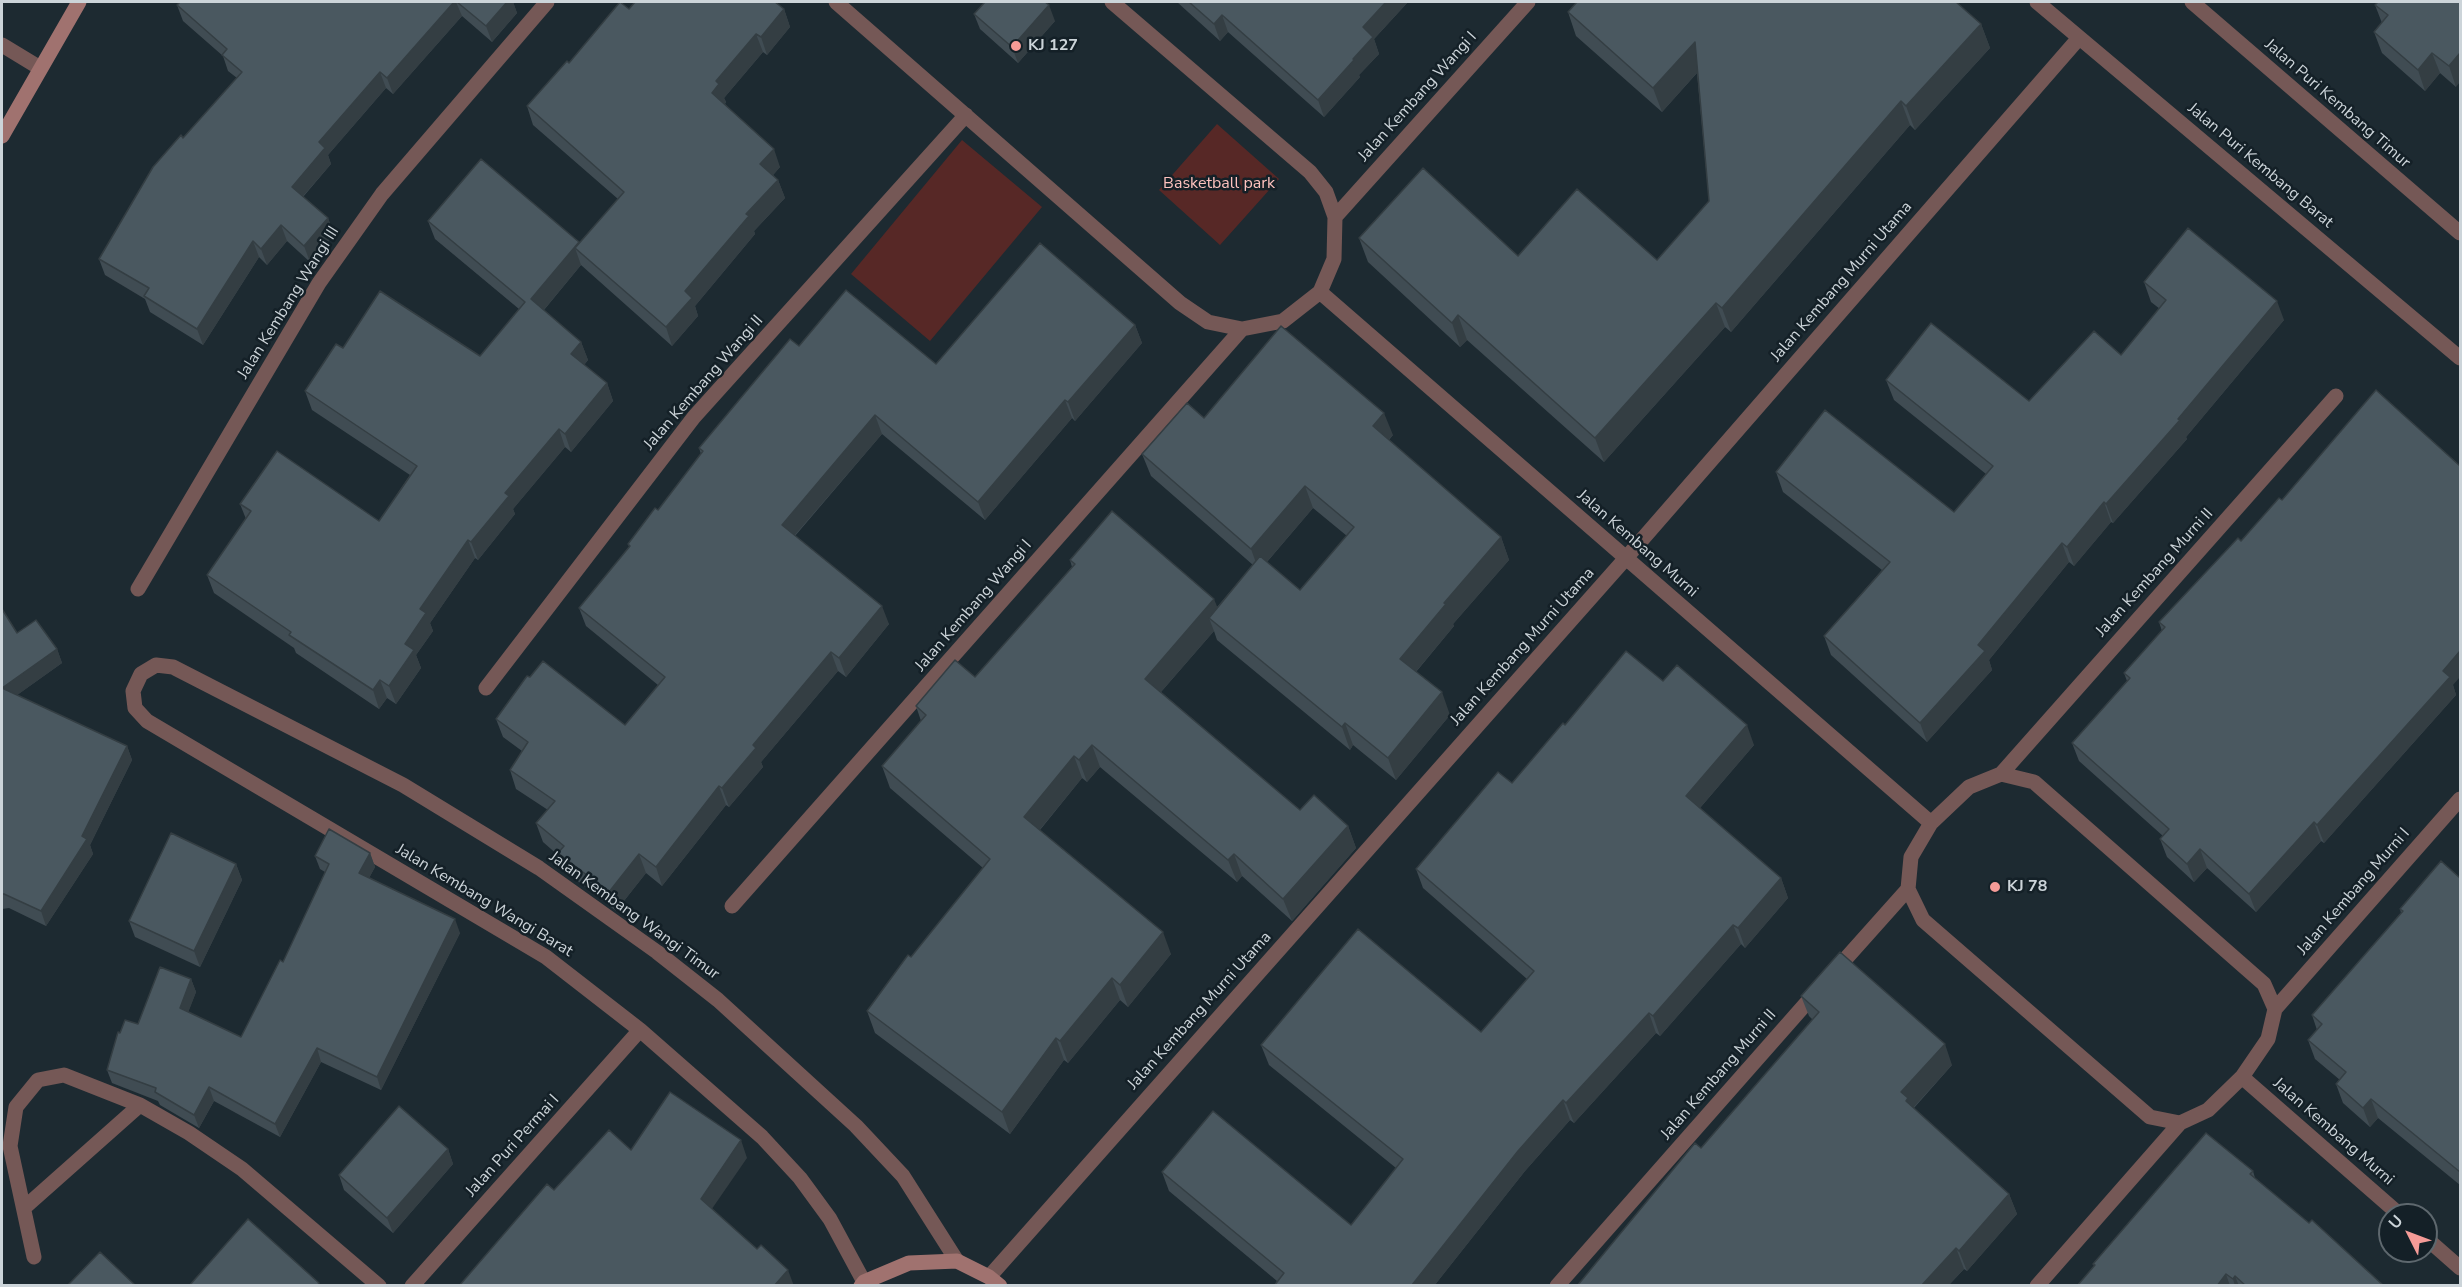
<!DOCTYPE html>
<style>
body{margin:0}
#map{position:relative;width:2462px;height:1287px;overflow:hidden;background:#1d2a31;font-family:"Nunito Sans",sans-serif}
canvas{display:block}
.frame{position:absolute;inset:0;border:3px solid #ccd4d9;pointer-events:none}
.north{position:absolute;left:2378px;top:1203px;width:60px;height:60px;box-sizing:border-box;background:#142027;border:2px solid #5e686e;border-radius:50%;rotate:312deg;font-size:16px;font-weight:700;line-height:24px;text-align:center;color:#ccd4d9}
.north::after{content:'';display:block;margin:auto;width:21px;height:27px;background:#f59b97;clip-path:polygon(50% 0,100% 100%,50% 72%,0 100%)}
</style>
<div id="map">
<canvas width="2462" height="1287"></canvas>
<div class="frame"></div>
<div class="north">U</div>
</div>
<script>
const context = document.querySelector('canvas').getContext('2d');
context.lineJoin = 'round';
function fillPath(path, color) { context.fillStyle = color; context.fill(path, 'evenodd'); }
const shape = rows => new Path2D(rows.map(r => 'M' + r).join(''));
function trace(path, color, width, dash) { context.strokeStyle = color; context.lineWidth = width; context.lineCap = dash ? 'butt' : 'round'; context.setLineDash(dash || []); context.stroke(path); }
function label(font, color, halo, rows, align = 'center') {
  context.font = font + ' "Nunito Sans",sans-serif'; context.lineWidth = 5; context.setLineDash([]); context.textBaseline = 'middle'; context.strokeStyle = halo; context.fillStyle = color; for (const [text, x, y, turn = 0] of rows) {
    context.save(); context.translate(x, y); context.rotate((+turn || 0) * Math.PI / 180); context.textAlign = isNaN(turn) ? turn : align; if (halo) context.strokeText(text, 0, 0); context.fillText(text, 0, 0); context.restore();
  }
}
const green = shape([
 [1217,124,1279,179,1220,245,1159,190],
 [962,140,1042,207,930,341,851,274]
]);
const lane = shape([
 [2,45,40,68]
]);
const street = shape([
 [836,2,1180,303,1208,322,1242,329,1283,321,1320,292,1334,259,1335,217,1326,192,1310,172,1112,2],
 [2037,2,2460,358],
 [2192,2,2460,233],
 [1335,217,1528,2],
 [1320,292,1931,823],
 [138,589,319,283,382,194,547,2],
 [486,688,694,417,966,115],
 [2001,774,2034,782,2264,984,2275,1009,2268,1039,2242,1077,2208,1110,2180,1123,2150,1117,1923,920,1908,889,1911,857,1931,823,1969,787,2001,774,2336,396],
 [732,906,1242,329],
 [1833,973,1908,889],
 [2275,1009,2460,799],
 [2242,1077,2400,1215],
 [24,1208,140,1105],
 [2426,1238,2460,1268],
 [34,1257,10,1146,16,1107,38,1080,64,1075,140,1105,189,1133,242,1169,379,1286],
 [989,1277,1626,558,2079,38],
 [864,1282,830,1219,800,1178,762,1137,640,1030,546,957,147,721,135,708,133,691,141,674,156,665,173,667,403,785,539,868,657,952,718,1000,856,1126,903,1176,957,1261],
 [412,1286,640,1030],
 [1557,1286,1817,991],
 [2037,1286,2180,1123]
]);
const secondary = shape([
 [2,136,79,2],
 [861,1286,864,1282,909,1263,957,1261,989,1277,1000,1286]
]);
const wall = shape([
 [180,2,513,2,517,13,492,42,462,16,393,94,386,88,328,155,331,164,303,197,328,218,334,235,310,262,287,241,267,265,259,257,203,345,150,312,145,299,105,275,99,259,183,138,237,78,228,71,223,56,183,21,177,5],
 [1177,2,1408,2,1374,39,1379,54,1359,75,1360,77,1324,117,1228,32,1220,41],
 [2460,2,2456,87,2440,73,2425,91,2382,53,2374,32,2382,23,2375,5],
 [629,9,784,9,790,27,767,55,763,52,724,98,726,102,725,104,780,167,773,175,778,180,785,198,754,231,755,234,695,306,698,316,672,346,581,265,544,310,581,342,588,360,584,365,607,383,613,401,571,452,565,447,513,509,515,514,478,560,475,558,430,623,433,631,416,655,421,668,396,704,387,698,379,709,296,653,294,648,214,593,207,575,246,519,240,504,379,521,410,475,312,410,305,391,343,348,480,356,519,309,435,239,428,221,579,243,618,199,533,125,527,106,569,63],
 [1568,12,1981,24,1990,48,1915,130,1910,125,1731,332,1725,327,1604,462,1467,340,1460,347,1368,262,1359,238,1518,256,1657,260,1709,201,1697,73,1662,112,1576,36],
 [974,14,1055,21,1018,63,980,29],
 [2144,282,2284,320,2186,437,2187,439,2113,523,2111,522,2074,566,2069,562,1989,660,1992,670,1927,742,1831,655,1824,636,1882,570,1783,492,1776,472,1954,512,1986,474,1894,400,1886,380,2029,401,2121,355,2160,309,2151,302],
 [1135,325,1142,343,1075,421,1072,418,985,520,882,434,795,536,889,624,846,677,838,671,761,762,763,767,729,807,726,805,662,886,646,873,616,911,565,871,559,856,543,842,536,823,548,810,516,789,510,770,522,751,503,737,496,719,625,725,658,685,586,626,579,608,629,547,628,544,658,510,701,454,699,448,799,346,936,364],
 [1204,418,1393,435,1389,440,1501,537,1509,560,1453,624,1454,626,1416,672,1450,715,1396,780,1353,745,1350,750,1217,640,1214,631,1161,692,1300,810,1348,826,1356,848,1292,921,1242,876,1237,882,1100,767,1087,782,1082,778,1040,830,1171,954,1128,1007,1120,1000,1068,1063,1064,1060,1010,1134,875,1033,867,1011,983,868,890,788,882,766,921,721,916,706,975,677,1072,567,1070,560,1217,607,1253,565,1151,476,1142,454],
 [1313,508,1347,536,1300,590,1267,562],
 [2,609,17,633,57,649,62,663,17,695,127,746,132,760,90,845,93,854,46,926,9,908,2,909],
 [2159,622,2453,685,2456,695,2324,843,2321,841,2256,912,2207,868,2194,882,2167,857,2160,839,2163,836,2079,761,2072,743,2127,681,2124,673,2162,631],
 [1663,681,1754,745,1700,808,1781,878,1788,898,1745,948,1741,944,1660,1036,1656,1033,1574,1123,1570,1120,1525,1171,1434,1286,1274,1286,1277,1281,1169,1191,1162,1172,1351,1225,1396,1168,1269,1065,1261,1045,1481,1032,1527,979,1423,888,1416,869,1512,783,1565,725],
 [370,853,375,867,369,878,460,933,381,1090,321,1062,280,1137,214,1101,199,1128,160,1105,158,1101,112,1083,107,1070,120,1033,138,1024,191,979,196,992,188,1012,241,1037,283,962,325,872,320,869,315,856],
 [236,864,242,880,200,967,135,937,129,921],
 [2460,878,2460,1185,2378,1118,2370,1127,2343,1103,2336,1084,2340,1080,2315,1059,2308,1040,2317,1030,2312,1015,2401,913,2400,909],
 [1801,996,1952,1065,1914,1108,2009,1194,2017,1214,1967,1271,1964,1269,1948,1286,1577,1286,1701,1148,1813,1020,1809,1016],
 [448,1149,453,1164,393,1233,344,1190,339,1175],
 [2253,1171,2255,1178,2384,1286,2077,1286,2094,1266,2093,1264]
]);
const shadedWall = shape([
 [454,2,456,2,462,16,393,94,387,78],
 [507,2,513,2,517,13,492,42,486,26],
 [1386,2,1408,2,1374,39,1379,54,1359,75,1360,77,1324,117,1318,100,1353,59,1363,27],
 [1049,5,1055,21,1018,63,1012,47],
 [784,9,790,27,767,55,761,37],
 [1222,15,1228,32,1220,41,1214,24],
 [1981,24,1990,48,1915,130,1906,106],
 [756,34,763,52,724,98,726,102,719,111,712,93,716,81],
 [1695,42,1703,66,1662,112,1653,88],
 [2432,53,2440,73,2425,91,2418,70],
 [2460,53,2460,82,2456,87,2449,66],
 [380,72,386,88,328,155,331,164,297,203,292,187,319,142],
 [1901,101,1910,125,1731,332,1722,308],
 [774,149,780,167,767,182,760,164],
 [778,180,785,198,754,231,755,234,695,306,698,316,672,346,666,327,685,291,746,214],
 [328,218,334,235,310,262,304,246],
 [281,225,287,241,267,265,261,249],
 [253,241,259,257,203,345,197,329],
 [579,242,584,256,575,248,581,265,537,318,531,299],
 [2277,301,2284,320,2186,437,2187,439,2113,523,2106,504],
 [1716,303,1725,327,1604,462,1595,438],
 [1458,315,1467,340,1460,347,1452,323],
 [1135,325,1142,343,1075,421,1068,402],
 [581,342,588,360,578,372,571,354],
 [607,383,613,401,571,452,565,434],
 [1065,400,1072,418,985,520,978,502],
 [1384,413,1393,435,1381,448,1373,426],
 [875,415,882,434,788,543,782,525],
 [559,429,565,447,513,509,515,514,478,560,471,542,505,493],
 [1305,486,1313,508,1259,571,1251,549],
 [2104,502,2111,522,2074,566,2067,547],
 [1501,537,1509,560,1453,624,1454,626,1408,681,1400,659,1444,603],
 [468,540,475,558,430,623,433,631,416,655,421,668,396,704,389,686,405,644,420,609],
 [2062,543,2069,562,1989,660,1992,670,1927,742,1920,723,1978,645],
 [1214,599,1223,621,1209,618,1214,631,1153,701,1145,679],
 [882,606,889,624,846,677,839,658],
 [57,649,62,663,6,703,2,688],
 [2460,651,2460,677,2453,685,2456,695,2324,843,2317,825,2443,671],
 [831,652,838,671,761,762,763,767,729,807,722,788,753,745],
 [380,680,387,698,379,709,373,690],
 [1442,692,1450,715,1396,780,1388,758],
 [1345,723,1353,745,1350,750,1342,727],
 [1747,725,1754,745,1693,816,1686,796],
 [1092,745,1100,767,1087,782,1079,760],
 [127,746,132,760,90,845,93,854,46,926,41,911,82,836],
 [1074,756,1082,778,1032,839,1024,817],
 [719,786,726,805,662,886,656,867],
 [2314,822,2321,841,2256,912,2249,894],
 [1348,826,1356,848,1292,921,1283,899],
 [2200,849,2207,868,2194,882,2187,864],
 [370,853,375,867,364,887,359,873],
 [639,854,646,873,616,911,609,892],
 [1234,854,1242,876,1237,882,1228,860],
 [236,864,242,880,200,967,194,951],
 [1781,878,1788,898,1745,948,1738,928],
 [455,919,460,933,381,1090,377,1077],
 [1733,925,1741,944,1660,1036,1653,1016],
 [1163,932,1171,954,1128,1007,1120,985],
 [1112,978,1120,1000,1068,1063,1060,1041],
 [191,979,196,992,185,1021,180,1008],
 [1649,1013,1656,1033,1574,1123,1566,1103],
 [1056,1038,1064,1060,1010,1134,1002,1112],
 [1945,1044,1952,1065,1912,1109,1915,1119,1901,1092],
 [317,1048,321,1062,280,1137,275,1124],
 [209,1087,214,1101,199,1128,194,1115],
 [2371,1099,2378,1118,2370,1127,2363,1108],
 [1563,1100,1570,1120,1525,1171,1434,1286,1412,1286,1412,1285,1518,1151],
 [741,1140,747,1158,707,1216,701,1199],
 [448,1149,453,1164,393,1233,387,1218],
 [2009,1194,2017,1214,1967,1271,1959,1251],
 [1956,1248,1964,1269,1948,1286,1921,1286],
 [788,1270,794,1286,774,1286],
 [2226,1274,2230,1286,2217,1286],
 [2235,1276,2239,1286,2235,1286,2233,1279]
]);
const building = shape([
 [180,2,454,2,387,78,380,72,319,142,325,148,292,187,328,218,304,246,281,225,261,249,253,241,197,329,144,296,149,288,99,259,153,167,181,135,183,138,242,72,222,55,227,49,177,5,180,2],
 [457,2,507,2,486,26,457,2],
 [620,2,629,9,635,2,775,2,784,9,761,37,756,34,716,81,719,84,712,93,774,149,760,164,778,180,746,214,749,216,685,291,692,298,666,327,575,248,624,192,527,106,567,61,569,63,620,2],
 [985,2,1045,2,1049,5,1012,47,974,14,985,2],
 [1189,2,1386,2,1363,27,1373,37,1353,59,1354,60,1318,100,1222,15,1214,24,1189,2],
 [1577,2,1956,2,1981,24,1906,106,1901,101,1722,308,1716,303,1595,438,1458,315,1452,323,1359,238,1423,168,1518,256,1577,189,1657,260,1709,201,1695,42,1653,88,1568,12,1577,2],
 [2378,2,2460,2,2460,53,2449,66,2432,53,2418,70,2374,32,2388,15,2375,5,2378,2],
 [481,159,579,242,531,299,581,342,571,354,607,383,565,434,559,429,505,493,509,496,471,542,468,540,420,609,426,613,405,644,414,650,389,686,380,680,373,690,289,635,291,632,207,575,251,511,240,504,277,451,379,521,417,466,305,391,336,344,343,348,380,291,480,356,525,302,428,221,481,159],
 [2188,228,2277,301,2178,419,2180,420,2106,504,2104,502,2067,547,2062,543,1978,645,1985,651,1920,723,1824,636,1890,562,1776,472,1825,410,1954,512,1993,466,1886,380,1931,323,2029,401,2094,331,2121,355,2166,300,2144,282,2188,228],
 [1040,243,1135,325,1068,402,1065,400,978,502,875,415,782,525,882,606,839,658,831,652,753,745,756,748,722,788,719,786,656,867,639,854,609,892,558,853,564,846,536,823,555,801,510,770,528,742,496,719,527,676,530,677,543,661,625,725,665,677,579,608,630,546,628,544,655,508,658,510,703,451,699,448,790,339,799,346,846,290,936,364,1040,243],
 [1281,326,1384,413,1373,426,1501,537,1444,603,1446,604,1400,659,1442,692,1388,758,1345,723,1342,727,1209,618,1260,556,1300,590,1354,527,1305,486,1251,549,1142,454,1187,403,1204,418,1281,326],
 [2376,390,2460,466,2460,651,2443,671,2450,677,2317,825,2314,822,2249,894,2200,849,2187,864,2160,839,2169,829,2072,743,2130,678,2124,673,2165,627,2159,622,2238,538,2241,541,2279,498,2282,500,2376,390],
 [1112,511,1214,599,1145,679,1300,810,1314,795,1348,826,1283,899,1234,854,1228,860,1092,745,1079,760,1074,756,1024,817,1163,932,1120,985,1112,978,1060,1041,1056,1038,1002,1112,867,1011,908,955,911,957,990,859,882,766,926,715,916,706,955,660,975,677,1075,564,1070,560,1112,511],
 [2,609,17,633,36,620,57,649,2,688,2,609],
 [1626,651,1663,681,1677,665,1747,725,1686,796,1781,878,1738,928,1733,925,1653,1016,1649,1013,1566,1103,1563,1100,1518,1151,1412,1285,1413,1286,1274,1286,1284,1273,1162,1172,1213,1111,1351,1225,1403,1159,1261,1045,1358,929,1481,1032,1534,971,1416,869,1498,772,1512,783,1563,723,1565,725,1626,651],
 [2,688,127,746,82,836,87,839,41,911,4,894,2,894,2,688],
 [329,829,370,853,359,873,455,919,377,1077,317,1048,275,1124,209,1087,194,1115,155,1092,156,1088,107,1070,118,1032,120,1033,125,1020,138,1024,160,967,191,979,180,1008,241,1037,280,960,283,962,329,864,315,856,329,829],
 [171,833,236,864,194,951,129,921,171,833],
 [2441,861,2460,878,2460,1172,2371,1099,2363,1108,2336,1084,2346,1072,2308,1040,2322,1024,2312,1015,2403,911,2400,909,2441,861],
 [1840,952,1945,1044,1901,1092,1908,1098,1906,1101,2009,1194,1959,1251,1956,1248,1921,1286,1577,1286,1695,1143,1701,1148,1819,1012,1801,996,1840,952],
 [670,1092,741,1140,701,1199,757,1249,761,1245,788,1270,774,1286,459,1286,547,1184,554,1190,609,1130,631,1150,670,1092],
 [399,1106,448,1149,387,1218,339,1175,399,1106],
 [2206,1133,2253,1171,2250,1174,2309,1223,2312,1220,2384,1286,2246,1286,2235,1276,2233,1279,2226,1274,2217,1286,2077,1286,2095,1265,2093,1264,2206,1133],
 [248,1219,319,1283,317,1286,189,1286,248,1219],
 [100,1252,136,1286,68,1285,100,1252]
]);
const markers = [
 [1016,46,6,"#f59b97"],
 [1995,887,6,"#f59b97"]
];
const poiNames = [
 ["KJ 127",1028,46],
 ["KJ 78",2007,887]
];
const streetNames = [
 ["Jalan Kembang Wangi I",1418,97,-48],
 ["Jalan Puri Kembang Timur",2337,104,41],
 ["Jalan Puri Kembang Barat",2260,166,40],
 ["Jalan Kembang Murni Utama",1842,282,-49],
 ["Jalan Kembang Wangi III",289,303,-58],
 ["Jalan Kembang Wangi II",704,383,-49],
 ["Jalan Kembang Murni",1637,544,41],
 ["Jalan Kembang Murni II",2155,573,-48],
 ["Jalan Kembang Wangi I",974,606,-49],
 ["Jalan Kembang Murni Utama",1523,647,-48],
 ["Jalan Kembang Murni I",2354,892,-49],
 ["Jalan Kembang Wangi Barat",484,901,31],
 ["Jalan Kembang Wangi Timur",634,916,36],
 ["Jalan Kembang Murni Utama",1200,1011,-48],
 ["Jalan Kembang Murni II",1719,1075,-49],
 ["Jalan Kembang Murni",2333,1132,41],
 ["Jalan Puri Permai I",513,1146,-48]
];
const parkNames = [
 ["Basketball park",1219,184]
];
fillPath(green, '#572826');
trace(lane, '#755856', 15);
trace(street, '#755856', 15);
trace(secondary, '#a0726f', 15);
fillPath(wall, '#404c53');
fillPath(shadedWall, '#343e43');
fillPath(building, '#4a5860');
trace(building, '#343e43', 1.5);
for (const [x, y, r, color] of markers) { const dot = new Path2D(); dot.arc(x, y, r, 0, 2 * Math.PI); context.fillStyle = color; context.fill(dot); trace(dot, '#142027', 2); }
label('bold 16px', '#ccd4d9', '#142027', poiNames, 'left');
label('16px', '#ccd4d9', '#142027', streetNames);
label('16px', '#fec2be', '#142027', parkNames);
</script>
